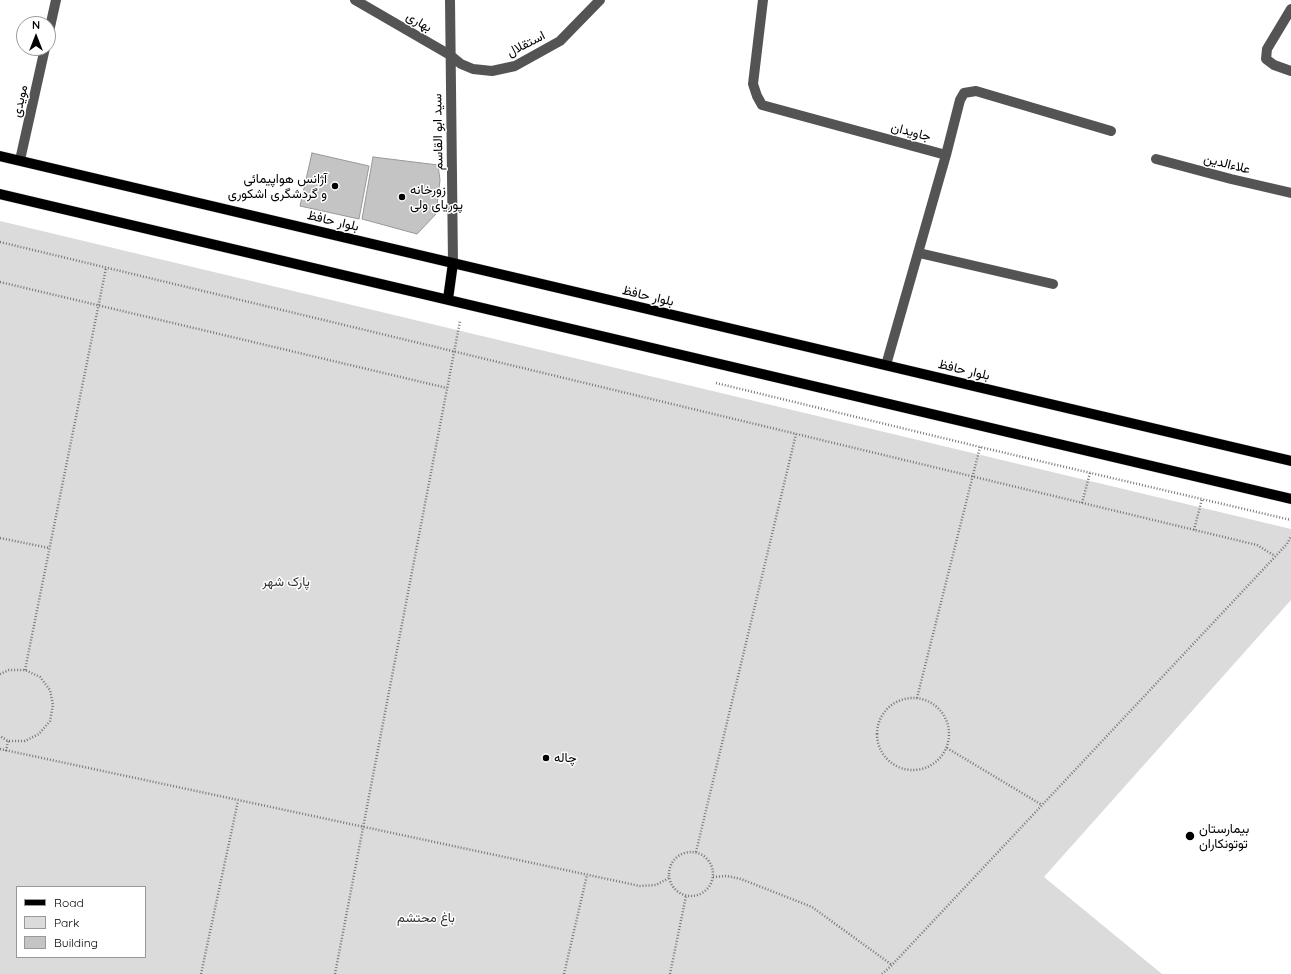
<!DOCTYPE html>
<meta charset="utf-8">
<style>
body{margin:0}
#map{position:relative;width:1291px;height:974px;overflow:hidden;background:#fff;font-family:Quicksand,sans-serif}
canvas{display:block}
.legend{position:absolute;left:16px;top:886px;width:130px;height:72px;box-sizing:border-box;background:#fff;border:1px solid #999;margin:0;padding:5px 7px;list-style:none;font-size:12px;color:#000}
.legend li{display:flex;align-items:center;gap:8px;height:20px}
.legend b{width:20px;border:1px solid #999}
.north{position:absolute;left:16px;top:16px;width:40px;height:40px;box-sizing:border-box;background:#fff;border:1px solid #999;border-radius:50%;rotate:0deg;font-size:11px;font-weight:700;line-height:16px;text-align:center;color:#000}
.north::after{content:'';display:block;margin:auto;width:14px;height:18px;background:#000;clip-path:polygon(50% 0,100% 100%,50% 72%,0 100%)}
</style>
<div id="map">
<canvas width="1291" height="974"></canvas>
<ul class="legend">
<li><b style="height:5px;background:#000"></b>Road</li>
<li><b style="height:11px;background:#dbdbdb"></b>Park</li>
<li><b style="height:11px;background:#c4c4c4"></b>Building</li>
</ul>
<div class="north">N</div>
</div>
<script>
const context = document.querySelector('canvas').getContext('2d');
context.lineJoin = 'round';
function fillPath(path, color) { context.fillStyle = color; context.fill(path, 'evenodd'); }
const shape = rows => new Path2D(rows.map(r => 'M' + r).join(''));
function trace(path, color, width, dash) { context.strokeStyle = color; context.lineWidth = width; context.lineCap = dash ? 'butt' : 'round'; context.setLineDash(dash || []); context.stroke(path); }
function label(font, color, halo, rows, align = 'center') {
  context.font = font + ' Quicksand,Vazirmatn,sans-serif'; context.lineWidth = 3; context.setLineDash([]); context.textBaseline = 'middle'; context.strokeStyle = halo; context.fillStyle = color; for (const [text, x, y, turn = 0] of rows) {
    context.save(); context.translate(x, y); context.rotate((+turn || 0) * Math.PI / 180); context.textAlign = isNaN(turn) ? turn : align; if (halo) context.strokeText(text, 0, 0); context.fillText(text, 0, 0); context.restore();
  }
}
const green = shape([
 [0,221,1291,529,1291,600,1044,877,1162,974,0,974],
 [17,887,145,887,145,957,17,957]
]);
const building = shape([
 [312,153,369,166,359,219,300,206,312,153],
 [373,157,438,165,440,180,436,214,417,234,362,219,373,157]
]);
const path = shape([
 [0,242,1257,545,1275,556],
 [0,282,447,388],
 [716,383,980,447,1291,520],
 [1082,503,1090,473],
 [1194,530,1202,499],
 [0,538,49,548],
 [25,670,106,268],
 [0,674,9,670,25,670,40,677,50,690,53,705,50,721,39,734,25,741,8,741,0,736],
 '877 734a36 36 0 1 1 72 0a36 36 0 1 1-72 0Z',
 [917,698,980,447],
 [947,748,1042,805],
 [0,749,640,886,656,885,669,878],
 [6,751,8,741],
 '669 874a22 22 0 1 1 44 0a22 22 0 1 1-44 0Z',
 [696,852,796,434],
 [713,877,727,876,741,879,812,907,892,965],
 [201,974,238,801],
 [335,974,460,321],
 [564,974,587,875],
 [670,974,686,896],
 [882,974,892,965,1287,544,1291,536]
]);
const minor = shape([
 [355,0,450,55,461,64,473,69,492,71,515,66,560,41,600,0],
 [450,0,453,263],
 [763,0,753,84,757,96,762,105,946,155,886,365],
 [1291,9,1267,49,1266,59,1274,65,1291,71],
 [48,36,56,0],
 [946,155,960,100,964,93,976,91,1111,131],
 [1156,159,1231,179,1291,193],
 [20,160,45,48],
 [919,253,1053,284]
]);
const major = shape([
 [0,156,1291,461],
 [0,194,1291,499],
 [448,299,453,263]
]);
const markers = [
 [335,186,4,"#000"],
 [402,197,4,"#000"],
 [546,758,4,"#000"],
 [1190,836,5,"#000"]
];
const streetNames = [
 ["بهاری",419,22,30],
 ["استقلال",526,44,-27],
 ["مویدی",20,101,-77],
 ["سید ابو القاسم",438,132,-91],
 ["جاویدان",911,132,15],
 ["علاءالدین",1227,164,14],
 ["بلوار حافظ",333,221,13],
 ["بلوار حافظ",648,296,13],
 ["بلوار حافظ",964,370,13]
];
const poiNames = [
 ["آژانس هواپیمائی",327,179,"right"],
 ["و گردشگری اشکوری",327,194,"right"],
 ["زورخانه",410,190],
 ["پوریای ولی",410,205],
 ["چاله",554,758],
 ["بیمارستان",1199,829],
 ["توتونکاران",1199,844]
];
const parkNames = [
 ["پارک شهر",286,582],
 ["باغ محتشم",426,918]
];
fillPath(green, '#dbdbdb');
fillPath(building, '#c4c4c4');
trace(building, '#989898', 1);
trace(major, '#dbdbdb', 11);
trace(path, '#767676', 2.5, [1, 2]);
trace(minor, '#545454', 10);
trace(major, '#000', 10);
for (const [x, y, r, color] of markers) { const dot = new Path2D(); dot.arc(x, y, r, 0, 2 * Math.PI); context.fillStyle = color; context.fill(dot); trace(dot, '#fff', 1.5); }
label('13px', '#000', '#fff', streetNames);
label('13px', '#000', '#fff', poiNames, 'left');
label('13px', '#323232', '#fff', parkNames);
</script>
